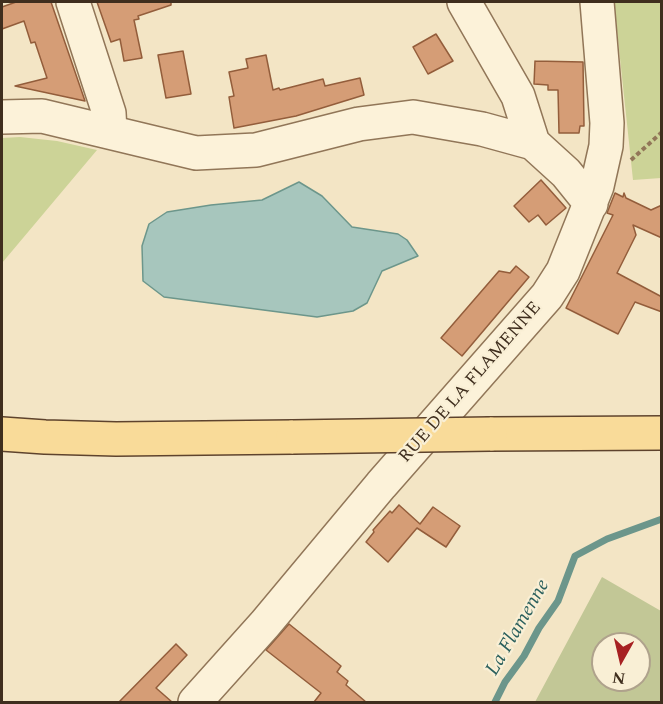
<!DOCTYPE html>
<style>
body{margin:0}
#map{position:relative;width:663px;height:704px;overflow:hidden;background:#f3e5c5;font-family:Spectral,serif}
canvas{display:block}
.frame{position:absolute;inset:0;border:3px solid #3f2e1e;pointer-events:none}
.north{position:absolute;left:591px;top:632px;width:60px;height:60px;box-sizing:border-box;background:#f9efd5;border:2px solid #afa28c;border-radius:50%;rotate:188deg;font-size:16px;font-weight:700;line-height:24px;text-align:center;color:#3f2e1e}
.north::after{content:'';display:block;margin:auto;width:21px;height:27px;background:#a72122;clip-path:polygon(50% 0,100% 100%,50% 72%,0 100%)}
</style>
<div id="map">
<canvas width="663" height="704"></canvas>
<div class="frame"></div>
<div class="north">N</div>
</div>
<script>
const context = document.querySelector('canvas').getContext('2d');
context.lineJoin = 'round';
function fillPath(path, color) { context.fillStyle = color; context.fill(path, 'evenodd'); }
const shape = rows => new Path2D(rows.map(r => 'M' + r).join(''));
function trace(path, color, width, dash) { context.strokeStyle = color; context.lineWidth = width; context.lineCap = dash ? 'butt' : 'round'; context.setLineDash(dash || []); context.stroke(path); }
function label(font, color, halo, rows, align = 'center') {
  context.font = font + ' Spectral,serif'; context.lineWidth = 4.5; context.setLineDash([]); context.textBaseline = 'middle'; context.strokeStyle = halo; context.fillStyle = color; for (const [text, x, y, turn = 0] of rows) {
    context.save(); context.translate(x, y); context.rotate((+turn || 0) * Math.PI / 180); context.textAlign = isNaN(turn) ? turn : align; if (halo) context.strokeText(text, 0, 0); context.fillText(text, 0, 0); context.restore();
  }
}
const green = shape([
 [614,2,661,2,661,178,633,180],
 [20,137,57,141,97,150,2,263,2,138]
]);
const cemetery = shape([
 [602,577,661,611,661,702,535,702],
 [603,644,639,644,639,680,603,680]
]);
const water = shape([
 [299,182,322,196,352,227,398,234,407,240,418,256,382,271,367,303,353,311,317,317,164,297,143,281,142,246,149,224,167,212,211,205,262,200,299,182]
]);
const stream = shape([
 [495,702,505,682,524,656,539,628,558,601,575,556,607,539,662,519]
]);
const building = shape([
 [16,2,51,2,85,101,15,86,47,78,35,42,31,43,24,21,2,29,2,7,16,2],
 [97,2,171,2,171,5,138,16,139,19,134,20,142,58,124,61,120,39,111,42,97,2],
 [436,34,453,61,428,74,413,47,436,34],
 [183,51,191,94,166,98,158,55,183,51],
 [266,55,273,90,279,88,280,90,323,79,325,86,360,78,364,95,296,116,234,128,229,97,234,96,229,72,248,68,246,59,266,55],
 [535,61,583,62,584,126,580,126,579,133,559,133,558,90,548,90,548,85,534,84,535,61],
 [541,180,566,208,546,225,538,215,529,222,514,206,541,180],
 [615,193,623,197,624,193,626,198,651,210,662,205,662,238,633,225,636,235,617,273,662,297,662,312,635,302,618,334,566,308,613,215,607,213,615,193],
 [516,266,529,277,462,356,441,338,499,271,510,273,516,266],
 [399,505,420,524,433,507,460,526,446,547,417,528,388,562,366,542,374,532,373,530,390,511,392,513,399,505],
 [289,624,341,666,337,672,348,681,346,685,366,702,314,702,321,693,266,650,289,624],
 [176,644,187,655,156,688,172,702,119,702,176,644]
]);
const path = shape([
 [631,160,662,132]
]);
const minor = shape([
 [73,2,109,113,110,131],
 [464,2,518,96,533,143],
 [2,117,42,116,196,153,256,150,359,124,413,117,482,129,533,143,566,173,591,204],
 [195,702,265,624,381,485,547,296,563,271,597,186,606,146,607,123,597,2]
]);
const major = shape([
 [2,434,45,437,116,439,293,437],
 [490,434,662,433]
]);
const majorBridge = shape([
 [293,437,490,434]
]);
const streetNames = [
 ["RUE DE LA FLAMENNE",471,383,-49]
];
const waterNames = [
 ["La Flamenne",519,628,-60]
];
fillPath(green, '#ccd397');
fillPath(cemetery, '#c2c796');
fillPath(water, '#a7c6bd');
trace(water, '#6c968b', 1.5);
trace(stream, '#6c968b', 7);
fillPath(building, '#d59d76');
trace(building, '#935d3b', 1.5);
trace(minor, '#917658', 36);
trace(major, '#5e432d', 36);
trace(path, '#917658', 4, [4.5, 3]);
trace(minor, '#fcf2d9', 33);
trace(major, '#f9db99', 33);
trace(majorBridge, '#5e432d', 36, []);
trace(majorBridge, '#f9db99', 33);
label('18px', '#3f2e1e', '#f9efd5', streetNames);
label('italic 20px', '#2b605d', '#f9efd5', waterNames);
</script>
